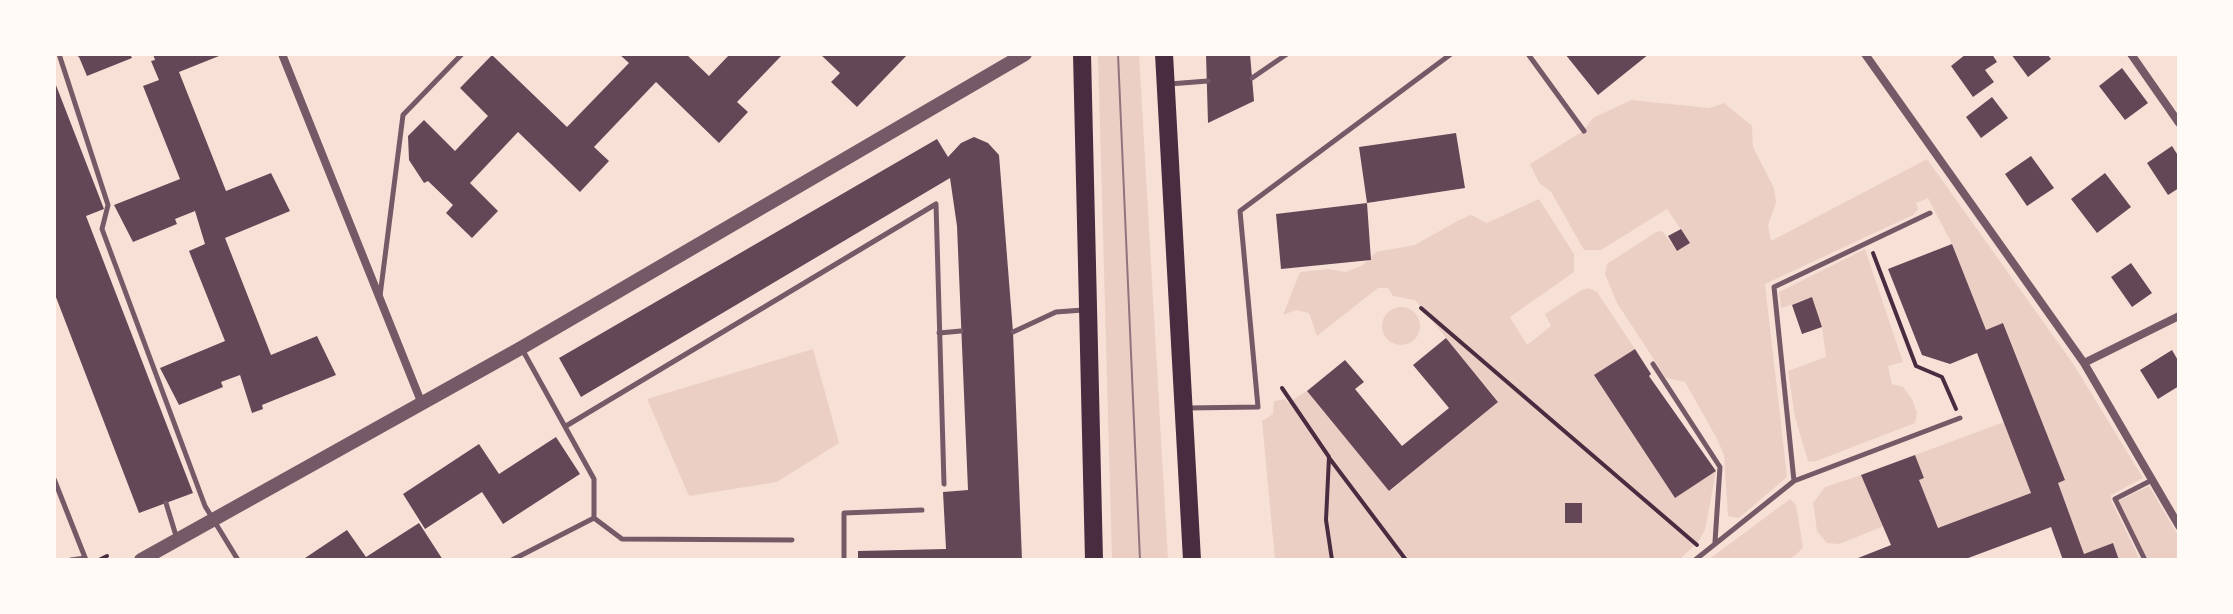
<!DOCTYPE html>
<style>
body{margin:0}
#map{position:relative;width:2233px;height:614px;overflow:hidden;background:#f7e1d7;font-family:"Exo 2",sans-serif}
canvas{display:block}
.frame{position:absolute;inset:0;border:56px solid #fffaf5;pointer-events:none}
</style>
<div id="map">
<canvas width="2233" height="614"></canvas>
<div class="frame"></div>
</div>
<script>
const context = document.querySelector('canvas').getContext('2d');
context.lineJoin = 'round';
function fillPath(path, color) { context.fillStyle = color; context.fill(path, 'evenodd'); }
const shape = rows => new Path2D(rows.map(r => 'M' + r).join(''));
function trace(path, color, width, dash) { context.strokeStyle = color; context.lineWidth = width; context.lineCap = dash ? 'butt' : 'round'; context.setLineDash(dash || []); context.stroke(path); }
const green = shape([
 [1098,54,1139,54,1168,560,1112,560],
 [1631,100,1709,108,1724,103,1752,126,1753,147,1774,188,1776,202,1768,226,1771,241,1927,159,2074,365,2143,478,2111,495,2111,500,2140,560,2119,560,2112,544,2084,554,2058,483,2064,480,2004,324,1986,330,1952,244,1928,198,1916,203,1918,209,1913,215,1765,284,1787,477,1739,518,1728,516,1724,455,1717,439,1685,382,1666,378,1617,303,1605,274,1607,264,1656,232,1662,231,1677,251,1690,243,1667,209,1601,250,1584,250,1551,192,1539,183,1530,164,1583,131,1593,118],
 [1539,199,1574,254,1574,272,1510,317,1527,345,1551,326,1545,314,1580,291,1588,288,1597,292,1635,349,1595,376,1675,498,1716,471,1705,530,1698,542,1679,560,1275,560,1262,421,1273,414,1274,401,1285,399,1288,403,1307,391,1390,491,1498,401,1415,300,1393,296,1388,288,1378,288,1317,336,1309,313,1296,310,1283,315,1300,272,1328,269,1346,272,1363,265,1376,252,1415,245,1459,220,1471,215,1487,223],
 [1865,249,1903,362,1888,366,1892,384,1903,387,1912,399,1917,413,1915,423,1814,462,1808,461,1795,417,1788,371,1826,357,1822,327,1812,298,1781,308,1779,292],
 '1382 326a19 19 0 1 1 38 0a19 19 0 1 1-38 0Z',
 [813,349,839,443,777,482,689,496,647,399],
 [2004,422,2031,493,1938,528,1919,480,1924,478,1915,455],
 [1861,475,1884,526,1839,544,1827,543,1817,531,1813,503,1825,487],
 [2149,486,2179,537,2179,560,2147,560,2118,501],
 [1790,499,1796,505,1803,547,1797,554,1789,560,1708,560]
]);
const building = shape([
 [74,54,130,54,132,58,87,76,79,57],
 [153,54,224,54,179,72,226,191,271,173,290,211,225,238,271,355,317,336,336,375,262,405,263,409,252,413,240,375,221,382,223,387,179,405,160,368,225,341,189,251,205,244,195,211,175,219,177,224,133,242,114,205,180,179,143,86,159,80,151,61,155,60],
 [619,54,686,54,709,76,730,54,783,54,737,102,748,112,719,143,656,82,594,147,609,161,580,192,518,132,470,183,498,211,472,238,446,213,453,205,428,181,424,183,409,160,408,136,424,120,455,151,488,116,460,88,492,55,567,127,629,63],
 [820,54,908,54,857,107,831,82,840,73],
 [1206,54,1250,54,1254,101,1208,123],
 [1565,54,1649,54,1598,95],
 [1966,54,1992,54,1997,62,1985,70,1994,82,1973,97,1951,66],
 [2011,54,2047,54,2051,59,2028,77],
 [2122,68,2148,103,2125,120,2099,86],
 [54,80,104,209,86,216,193,493,139,513,54,292],
 [1992,97,2008,118,1981,138,1966,117],
 [1456,133,1465,188,1367,203,1371,260,1281,269,1276,214,1367,203,1359,147],
 [974,137,988,143,999,155,1013,332,1022,560,858,560,858,551,946,549,943,492,968,490,957,226,950,178,581,397,559,358,937,139,948,157,961,143],
 [2172,146,2179,157,2179,188,2168,195,2147,163],
 [2031,156,2054,188,2027,206,2005,174],
 [2105,173,2131,207,2097,233,2071,199],
 [1681,229,1690,243,1677,251,1668,236],
 [1952,244,1986,330,2003,323,2065,480,2058,483,2084,554,2113,543,2119,560,2063,560,2051,527,1963,560,1853,560,1891,545,1861,475,1915,455,1924,478,1919,480,1938,528,2031,493,1977,353,1950,364,1922,355,1888,269],
 [2131,263,2152,293,2132,307,2111,277],
 [1812,297,1822,327,1802,334,1792,305],
 [1446,338,1498,402,1389,491,1307,391,1345,360,1364,382,1355,389,1402,446,1449,408,1413,365],
 [1635,349,1651,374,1649,376,1716,471,1675,498,1594,375],
 [2172,350,2179,362,2179,386,2158,399,2140,370],
 [556,437,580,474,503,524,482,492,425,529,403,494,479,444,499,474],
 [1565,503,1582,503,1582,523,1565,523],
 [419,523,443,560,302,560,347,530,366,557]
]);
const path = shape([
 [1873,253,1916,366,1942,377,1956,409],
 [1421,308,1697,545],
 [1282,388,1329,457,1326,520,1332,560],
 [1330,459,1406,560],
 [99,560,107,556]
]);
const service = shape([
 [59,54,108,205,102,229,205,506,238,560],
 [1528,54,1584,131],
 [1252,78,1287,54],
 [1169,84,1208,81],
 [380,296,403,115,462,54],
 [1013,332,1056,312,1083,310],
 [939,333,961,331],
 [522,349,594,479,594,518,622,539,792,540],
 [1653,364,1720,467,1715,542],
 [1187,408,1258,407,1240,211,1451,54],
 [566,426,936,204,944,484],
 [54,479,86,560],
 [1794,481,1774,287,1930,213],
 [166,503,177,539],
 [71,560,85,558],
 [512,560,594,518],
 [844,560,844,513,922,510],
 [1695,560,1794,481,1960,418],
 [2145,560,2115,499,2152,480]
]);
const minor = shape([
 [282,54,422,404],
 [1865,54,2084,363,2179,526],
 [2131,54,2179,123],
 [2084,363,2179,316]
]);
const tertiary = shape([
 [141,560,521,348,1025,54]
]);
const primary = shape([
 [1082,54,1094,560],
 [1164,54,1192,560]
]);
const tram = shape([
 [1118,54,1140,560]
]);
fillPath(green, '#ebcfc5');
fillPath(building, '#644757');
trace(path, '#4a2c40', 4);
trace(service, '#755966', 5);
trace(minor, '#755966', 8);
trace(tertiary, '#755966', 14);
trace(primary, '#4a2c40', 18);
trace(tram, '#8f747c', 2);
</script>
